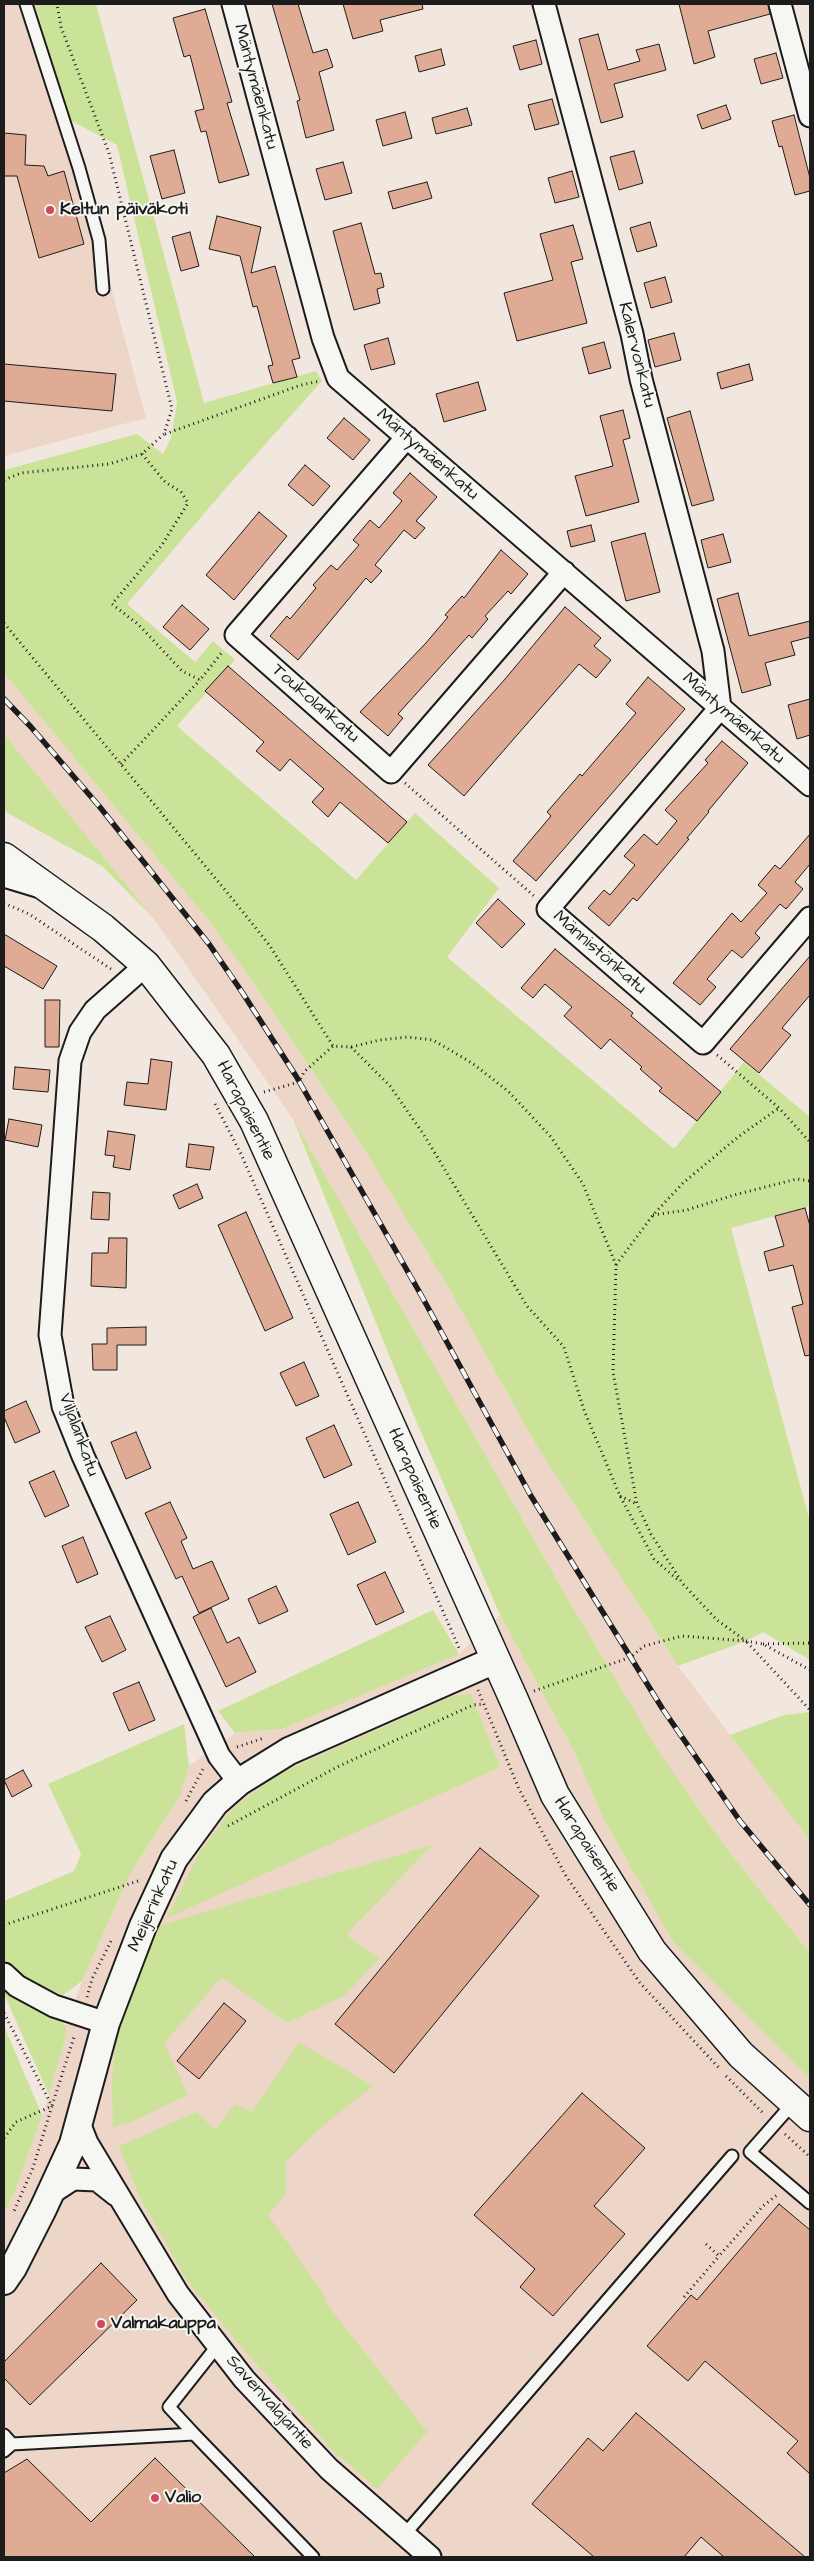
<!DOCTYPE html>
<meta charset="utf-8">
<style>
body{margin:0}
#map{position:relative;width:814px;height:2561px;overflow:hidden;background:#f2e7df;font-family:"Architects Daughter",sans-serif}
canvas{display:block}
.frame{position:absolute;inset:0;border:5px solid #1c1c1c;pointer-events:none}
</style>
<div id="map">
<canvas width="814" height="2561"></canvas>
<div class="frame"></div>
</div>
<script>
const context = document.querySelector('canvas').getContext('2d');
context.lineJoin = 'round';
function fillPath(path, color) { context.fillStyle = color; context.fill(path, 'evenodd'); }
const shape = rows => new Path2D(rows.map(r => 'M' + r).join(''));
function trace(path, color, width, dash) { context.strokeStyle = color; context.lineWidth = width; context.lineCap = dash ? 'butt' : 'round'; context.setLineDash(dash || []); context.stroke(path); }
function label(font, color, halo, rows, align = 'center') {
  context.font = font + ' "Architects Daughter",sans-serif'; context.lineWidth = 4; context.setLineDash([]); context.textBaseline = 'middle'; context.strokeStyle = halo; context.fillStyle = color; for (const [text, x, y, turn = 0] of rows) {
    context.save(); context.translate(x, y); context.rotate((+turn || 0) * Math.PI / 180); context.textAlign = isNaN(turn) ? turn : align; if (halo) context.strokeText(text, 0, 0); context.fillText(text, 0, 0); context.restore();
  }
}
const built = shape([
 [4,4,35,4,146,418,4,456],
 [4,673,214,927,263,997,357,1138,447,1285,535,1443,678,1666,810,1841,810,1953,724,1845,657,1749,564,1592,293,1119,154,919,4,734],
 [500,1615,576,1755,602,1816,673,1942,810,2079,810,2557,4,2557,4,2214,16,2189,49,2095,66,2036,66,2026,82,1981,130,1874,180,1796,189,1766,235,1733,282,1729,459,1654]
]);
const green = shape([
 [35,4,96,4,204,403,316,371,322,381,226,488,127,604,195,662,213,641,235,660,177,726,356,880,415,813,499,888,447,957,674,1149,744,1062,810,1117,810,1206,731,1228,810,1522,810,1660,763,1632,746,1641,678,1666,535,1443,447,1285,357,1138,263,997,214,927,4,673,4,470,137,434,163,454,171,438,177,402,117,145,66,118],
 [4,734,154,919,102,866,4,811],
 [293,1119,564,1592,657,1749,724,1845,810,1953,810,2079,673,1942,602,1816,576,1755,500,1615,409,1404],
 [433,1610,459,1654,282,1729,235,1733,218,1711],
 [471,1694,500,1767,167,1918,198,1855,233,1808,281,1773,453,1696],
 [810,1712,810,1841,730,1735,784,1715],
 [184,1724,189,1766,180,1796,130,1874,82,1981,63,1995,36,1986,4,1960,4,1901,74,1871,81,1854,48,1784],
 [432,1845,346,1935,379,1958,345,1995,287,2023,222,1977,164,2043,188,2095,131,2122,113,2127,112,2080,118,2018,158,1926],
 [4,1989,28,2005,58,2017,66,2026,66,2036,49,2095,4,1994],
 [4,2026,42,2115,16,2189,4,2214],
 [299,2042,373,2086,325,2124,286,2161,286,2194,268,2215,325,2296,326,2303,427,2432,377,2489,332,2450,238,2343,187,2280,140,2198,119,2146,197,2112,215,2130,235,2104,252,2112]
]);
const building = shape([
 [272,4,298,4,313,53,327,49,333,67,319,72,334,130,306,138,297,101,300,100,272,4],
 [343,4,422,4,423,9,380,20,383,31,353,39,343,4],
 [679,4,768,4,770,14,708,31,715,57,694,64,679,4],
 [205,9,232,102,227,103,249,175,219,183,206,131,201,132,195,111,204,109,190,55,184,57,173,18,205,9],
 [598,34,608,70,640,61,636,50,659,44,666,70,614,84,623,117,601,123,579,39,598,34],
 [536,40,542,64,520,70,513,46,536,40],
 [441,49,445,65,419,72,415,56,441,49],
 [776,53,783,78,761,84,754,59,776,53],
 [552,99,559,124,535,130,528,105,552,99],
 [726,105,731,119,702,129,697,115,726,105],
 [467,108,472,125,436,134,432,118,467,108],
 [405,112,412,138,383,146,376,120,405,112],
 [794,115,810,178,810,191,795,195,782,146,779,147,772,121,794,115],
 [4,133,26,135,25,165,44,166,48,176,64,171,84,244,39,258,17,176,4,176,4,133],
 [174,150,185,193,162,199,150,156,174,150],
 [634,151,643,183,619,190,610,157,634,151],
 [343,162,352,193,325,200,316,169,343,162],
 [572,171,579,197,555,203,548,178,572,171],
 [427,182,432,198,393,209,388,192,427,182],
 [217,216,261,227,251,273,275,266,300,358,292,360,297,377,273,383,268,366,273,365,257,306,253,307,240,256,209,249,217,216],
 [650,222,657,246,637,252,630,228,650,222],
 [361,223,375,274,381,273,384,287,377,289,380,303,354,310,333,231,361,223],
 [573,225,583,259,571,262,587,323,517,341,504,293,553,280,540,234,573,225],
 [190,232,199,266,181,271,172,237,190,232],
 [665,277,672,302,651,308,644,283,665,277],
 [674,333,681,360,655,367,648,340,674,333],
 [388,338,395,364,371,370,364,345,388,338],
 [604,342,611,368,589,374,582,348,604,342],
 [4,364,116,374,112,411,4,401,4,364],
 [749,364,753,380,721,389,717,373,749,364],
 [478,382,486,410,444,422,436,394,478,382],
 [623,410,630,438,623,440,639,502,586,516,575,476,613,466,600,416,623,410],
 [690,411,714,500,692,506,667,418,690,411],
 [344,418,370,440,353,460,327,438,344,418],
 [305,465,330,486,313,506,288,485,305,465],
 [410,473,437,497,416,521,425,528,415,539,404,530,375,565,382,571,371,583,366,578,298,660,270,636,287,616,290,619,316,588,313,585,331,565,337,570,359,545,353,540,370,520,379,528,402,501,393,493,410,473],
 [259,512,287,536,234,600,206,575,259,512],
 [591,525,595,541,571,547,567,531,591,525],
 [645,533,660,592,626,601,611,542,645,533],
 [723,534,731,562,708,568,701,540,723,534],
 [501,550,528,574,511,594,508,591,485,616,488,619,472,638,469,635,398,714,403,718,388,736,360,712,425,644,448,617,445,615,462,596,464,598,501,550],
 [738,593,749,636,810,621,810,637,791,642,795,655,765,663,771,685,742,693,717,599,738,593],
 [182,605,209,629,190,650,163,627,182,605],
 [565,607,601,638,594,646,611,660,596,678,579,664,464,796,428,765,506,678,565,607],
 [228,666,407,822,388,843,340,802,328,817,312,802,324,789,290,759,280,771,256,751,264,742,205,691,228,666],
 [648,677,685,709,536,881,513,861,551,816,547,812,580,774,582,776,636,713,626,704,648,677],
 [810,699,810,735,797,739,788,705,810,699],
 [722,741,748,763,708,811,709,812,687,838,689,839,637,901,633,898,609,926,588,908,604,890,610,895,635,865,624,856,644,834,657,845,677,821,665,810,708,763,705,760,722,741],
 [810,834,810,864,795,882,803,889,786,909,780,904,755,933,760,938,742,958,732,950,707,979,716,987,700,1005,673,983,732,913,741,922,767,893,758,885,775,865,780,869,810,834],
 [498,899,525,924,502,948,476,923,498,899],
 [4,934,57,966,43,989,4,966,4,934],
 [555,949,633,1013,631,1016,721,1092,697,1121,659,1091,662,1088,640,1069,642,1067,610,1039,601,1049,564,1016,572,1007,545,984,533,998,521,988,555,949],
 [810,956,810,995,782,1028,791,1035,759,1073,730,1049,810,956],
 [45,1000,60,1000,59,1047,45,1047,45,1000],
 [151,1059,172,1062,166,1110,124,1105,127,1082,148,1084,151,1059],
 [15,1067,50,1070,48,1092,13,1089,15,1067],
 [9,1119,42,1125,38,1147,5,1140,9,1119],
 [108,1131,135,1135,130,1170,113,1167,115,1156,105,1155,108,1131],
 [189,1144,214,1147,210,1170,186,1167,189,1144],
 [197,1184,203,1198,179,1209,173,1195,197,1184],
 [93,1192,110,1193,109,1220,91,1219,93,1192],
 [805,1208,810,1226,810,1355,805,1356,792,1307,803,1304,793,1265,769,1271,764,1252,784,1246,775,1216,805,1208],
 [246,1212,293,1318,265,1331,218,1225,246,1212],
 [109,1238,127,1238,126,1288,91,1286,92,1253,108,1253,109,1238],
 [146,1327,146,1345,117,1345,117,1370,93,1370,92,1344,107,1344,107,1328,146,1327],
 [304,1362,319,1396,296,1406,280,1373,304,1362],
 [26,1401,40,1432,15,1443,4,1417,4,1411,26,1401],
 [334,1425,352,1465,324,1478,306,1438,334,1425],
 [136,1432,151,1468,126,1479,111,1442,136,1432],
 [54,1471,69,1506,45,1517,29,1482,54,1471],
 [170,1502,187,1538,181,1541,193,1569,212,1561,229,1599,199,1613,182,1576,176,1579,145,1513,170,1502],
 [358,1502,376,1542,348,1555,330,1514,358,1502],
 [83,1537,98,1574,77,1583,62,1546,83,1537],
 [385,1572,404,1612,376,1625,357,1585,385,1572],
 [276,1586,288,1611,259,1624,248,1599,276,1586],
 [211,1608,227,1643,239,1637,256,1672,226,1687,193,1617,211,1608],
 [110,1616,126,1650,102,1662,85,1627,110,1616],
 [139,1682,155,1720,129,1731,113,1693,139,1682],
 [23,1770,32,1786,12,1797,4,1780,23,1770],
 [480,1848,539,1896,394,2073,335,2024,480,1848],
 [224,2003,246,2021,199,2079,177,2061,224,2003],
 [582,2093,645,2148,594,2206,625,2234,553,2316,520,2287,535,2269,474,2215,582,2093],
 [779,2204,810,2230,810,2474,787,2453,798,2441,705,2361,688,2381,647,2346,691,2295,697,2300,779,2204],
 [101,2263,137,2300,30,2405,4,2378,4,2362,101,2263],
 [636,2413,805,2557,724,2557,701,2537,684,2557,594,2557,532,2504,588,2438,603,2451,636,2413],
 [155,2458,255,2557,4,2557,4,2473,27,2459,91,2522,155,2458]
]);
const path = shape([
 [165,434,301,385,320,381],
 [142,454,165,482,181,492,188,503,162,545,112,604,139,625,182,671,200,680,223,651],
 [4,480,21,473,109,464,142,454,164,434,172,409,109,153,61,27,57,4],
 [4,623,235,902,270,946,333,1046,351,1047,380,1040,408,1037,433,1040,472,1063,508,1091,551,1137,583,1184,616,1265,613,1372,637,1504,651,1534,683,1584,717,1620,746,1641,763,1644,810,1670],
 [121,764,200,680],
 [405,783,534,896],
 [4,903,29,914,111,969],
 [351,1047,390,1086,424,1135,527,1306,564,1347,584,1410,620,1496,654,1559,678,1580],
 [717,1055,779,1108,810,1142],
 [264,1092,299,1082,304,1072,333,1046],
 [215,1104,241,1154,460,1650],
 [653,1215,687,1210,734,1195,797,1179,810,1181],
 [616,1265,653,1215,683,1183,738,1137,779,1108],
 [620,1496,637,1504],
 [763,1644,810,1643],
 [478,1690,519,1789,566,1876,640,1983,720,2069],
 [534,1691,631,1657,644,1646,682,1636,746,1641,810,1710],
 [237,1747,264,1738],
 [186,1801,204,1767],
 [228,1826,339,1766,473,1705,485,1704],
 [4,1925,138,1881],
 [87,1997,92,1979,111,1941],
 [4,2013,52,2106,33,2168,14,2211],
 [726,2076,764,2114],
 [785,2134,810,2157],
 [4,2138,16,2122,52,2106,75,2034],
 [706,2244,719,2256,763,2206,777,2195],
 [684,2297,719,2256]
]);
const service = shape([
 [26,4,79,168,99,240,103,289],
 [794,2102,750,2152,810,2203],
 [194,2434,169,2407,218,2345],
 [4,2435,12,2444,4,2451],
 [12,2444,194,2434,313,2557],
 [404,2535,732,2156]
]);
const minor = shape([
 [233,4,323,338,338,378,810,785],
 [544,4,632,334,641,379,713,651,720,708,548,909,703,1043,810,918],
 [780,4,810,116],
 [407,437,236,635,391,772,564,572],
 [4,876,37,886],
 [146,965,95,1010,80,1032,70,1061,50,1335,63,1406,83,1456,219,1756,239,1782],
 [4,1974,17,1986,54,2006,106,2023],
 [79,2123,87,2143,178,2294,244,2379,329,2469,430,2557],
 [50,2194,73,2179,97,2180,116,2195]
]);
const tertiary = shape([
 [4,2281,13,2268,43,2209,73,2144,106,2023,143,1926,174,1859,215,1803,239,1782,289,1751,495,1660]
]);
const secondary = shape([
 [4,857,103,928,146,965,216,1055,254,1121,514,1700,555,1795,652,1951,741,2055,810,2117]
]);
const rail = shape([
 [4,699,31,727,99,806,209,944,242,992,296,1076,420,1293,531,1496,662,1708,740,1821,810,1905]
]);
const markers = [
 [50,210,5,"#d1495b"],
 [101,2324,5,"#d1495b"],
 [155,2498,5,"#d1495b"]
];
const streetNames = [
 ["Mäntymäenkatu",255,87,75],
 ["Kalervonkatu",636,355,76],
 ["Mäntymäenkatu",427,455,41],
 ["Toukolankatu",315,704,41],
 ["Mäntymäenkatu",733,719,41],
 ["Männistönkatu",599,953,41],
 ["Harapaisentie",245,1111,63],
 ["Viljalankatu",78,1435,70],
 ["Harapaisentie",414,1479,66],
 ["Harapaisentie",586,1845,58],
 ["Meijerinkatu",154,1906,-66],
 ["Savenvalajantie",269,2403,48]
];
const poiNames = [
 ["Keltun päiväkoti",60,210],
 ["Valmakauppa",111,2324],
 ["Valio",165,2498]
];
fillPath(built, '#edd5c8');
fillPath(green, '#cbe399');
fillPath(building, '#e0ab94');
trace(building, '#1c1c1c', 1);
trace(service, '#1c1c1c', 15);
trace(minor, '#1c1c1c', 25);
trace(tertiary, '#1c1c1c', 30);
trace(secondary, '#1c1c1c', 31);
trace(path, '#1c1c1c', 3, [1, 4]);
trace(service, '#f6f6f2', 11);
trace(minor, '#f6f6f2', 21);
trace(tertiary, '#f6f6f2', 26);
trace(secondary, '#f6f6f2', 28);
trace(rail, '#1c1c1c', 5.5);
trace(rail, '#f6f6f2', 4, [11]);
for (const [x, y, r, color] of markers) { const dot = new Path2D(); dot.arc(x, y, r, 0, 2 * Math.PI); context.fillStyle = color; context.fill(dot); trace(dot, '#f6f6f2', 2); }
label('18px', '#1c1c1c', '#f6f6f2', streetNames);
label('bold 18px', '#1c1c1c', '#f6f6f2', poiNames, 'left');
</script>
